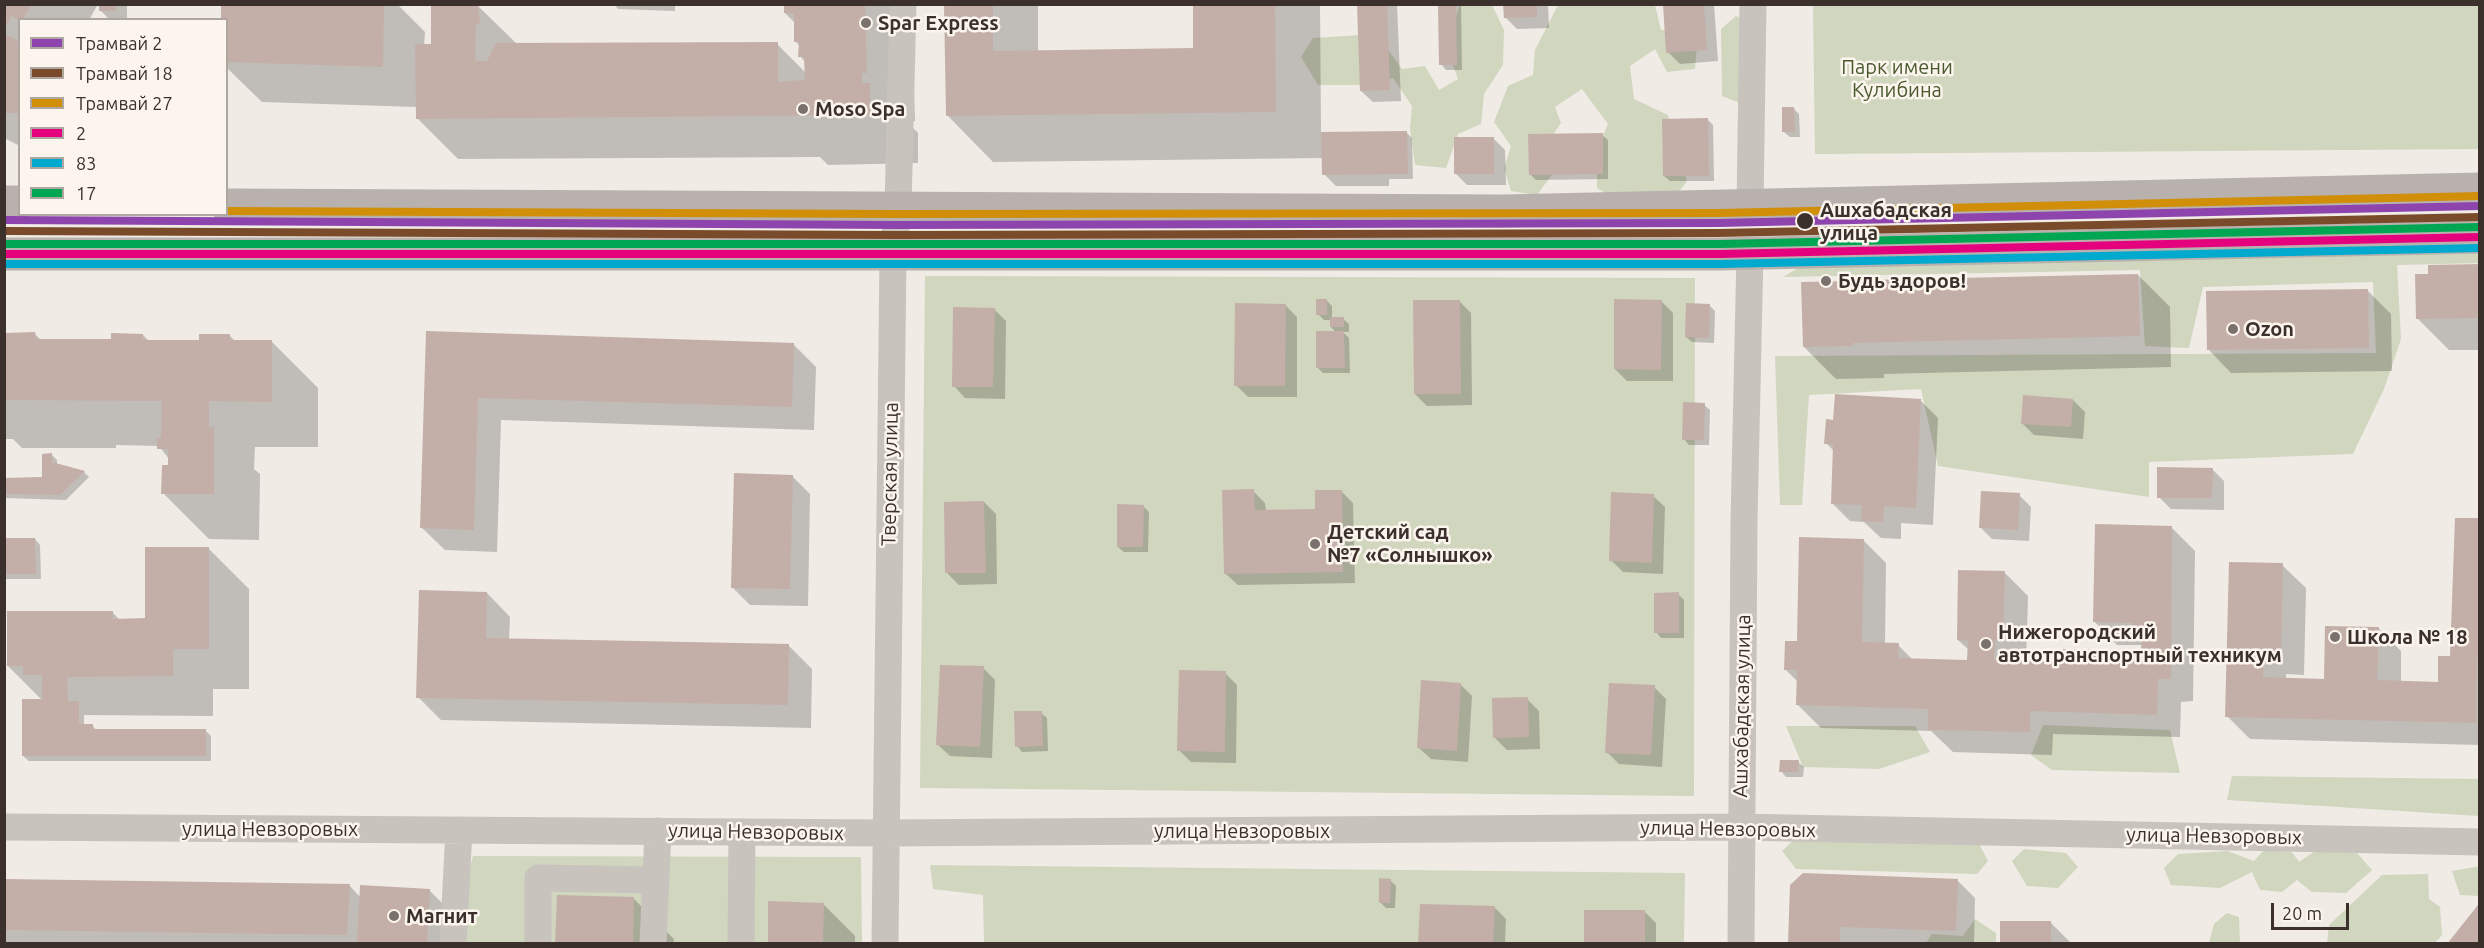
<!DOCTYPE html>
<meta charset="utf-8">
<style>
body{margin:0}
#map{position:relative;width:2484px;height:948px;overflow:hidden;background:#f0ebe5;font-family:Ubuntu,sans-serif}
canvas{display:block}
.frame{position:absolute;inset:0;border:6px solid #3b302b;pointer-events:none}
.legend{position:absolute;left:18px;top:18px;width:210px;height:198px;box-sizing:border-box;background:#fbf5ee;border:2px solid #aea6a0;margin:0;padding:8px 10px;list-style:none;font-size:18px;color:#3b302b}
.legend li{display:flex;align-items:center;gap:12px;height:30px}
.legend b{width:30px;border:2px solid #aea6a0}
.scale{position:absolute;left:2271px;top:903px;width:78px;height:27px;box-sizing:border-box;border:3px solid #3b302b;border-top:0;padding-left:8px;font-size:18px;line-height:21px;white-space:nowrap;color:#3b302b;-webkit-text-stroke:4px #fbf5ee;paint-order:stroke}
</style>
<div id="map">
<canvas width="2484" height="948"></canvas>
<div class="frame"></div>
<ul class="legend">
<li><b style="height:8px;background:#8e44ad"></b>Трамвай 2</li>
<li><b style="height:8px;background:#7a4b2a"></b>Трамвай 18</li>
<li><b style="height:8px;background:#d18e09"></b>Трамвай 27</li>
<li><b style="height:8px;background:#e5007d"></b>2</li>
<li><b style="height:8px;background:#00a9ce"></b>83</li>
<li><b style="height:8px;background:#00a651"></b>17</li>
</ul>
<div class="scale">20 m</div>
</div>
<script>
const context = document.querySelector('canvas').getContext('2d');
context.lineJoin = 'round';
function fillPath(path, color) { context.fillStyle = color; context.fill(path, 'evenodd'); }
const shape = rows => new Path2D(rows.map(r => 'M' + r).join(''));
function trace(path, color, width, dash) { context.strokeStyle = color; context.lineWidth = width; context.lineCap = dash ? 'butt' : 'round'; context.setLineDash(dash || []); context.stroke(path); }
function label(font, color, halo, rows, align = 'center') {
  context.font = font + ' Ubuntu,sans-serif'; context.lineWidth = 5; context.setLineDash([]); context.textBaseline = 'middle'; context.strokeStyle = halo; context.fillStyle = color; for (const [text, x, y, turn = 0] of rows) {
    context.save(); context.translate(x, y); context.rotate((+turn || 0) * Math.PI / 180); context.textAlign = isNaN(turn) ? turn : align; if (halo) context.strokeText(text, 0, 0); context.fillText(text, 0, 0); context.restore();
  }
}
const green = shape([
 [1460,5,1492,5,1504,30,1503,65,1484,94,1481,124,1458,134,1446,168,1415,165,1410,128,1412,106,1393,78,1372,85,1318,85,1301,57,1313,38,1377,34,1402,69,1425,66,1439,90,1458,79,1446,46],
 [1558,5,1655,5,1661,30,1679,31,1697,44,1695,69,1667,72,1655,49,1630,66,1634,99,1668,115,1687,181,1676,196,1617,200,1597,188,1597,150,1608,124,1582,89,1555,107,1561,123,1547,143,1559,165,1537,195,1511,191,1504,168,1511,146,1494,122,1508,86,1533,75,1535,50],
 [1813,5,2479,5,2479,149,1815,154],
 [1736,16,1759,28,1740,103,1722,96,1721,29],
 [2479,252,2479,263,2397,265,2401,339,2384,389,2353,454,2149,462,2149,497,1938,466,1921,389,1809,395,1802,505,1780,505,1775,356,2376,353,2373,282,2203,287,2189,348,2145,346,2140,270,1783,277,1803,265],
 [925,276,1695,278,1694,796,920,788],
 [2043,725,2170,730,2180,773,2052,770,2031,755],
 [1786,726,1915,726,1930,752,1879,769,1803,767],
 [2232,776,2479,779,2479,816,2227,800],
 [1798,836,1978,842,1988,861,1977,874,1796,869,1782,851],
 [2024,849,2066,853,2078,867,2058,888,2027,886,2012,861],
 [2318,849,2357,853,2372,870,2346,893,2312,892,2297,880,2282,892,2260,890,2252,872,2220,888,2171,885,2164,868,2178,854,2227,851,2254,861,2264,850,2292,852,2299,862],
 [473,856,861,857,862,943,450,944],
 [930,865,1685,873,1684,943,984,943,983,895,933,889],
 [2475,867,2479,867,2479,896,2460,895,2452,871],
 [2428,874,2429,899,2440,907,2442,935,2435,943,2327,943,2329,925,2382,875],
 [2227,913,2239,917,2240,943,2171,943,2209,943,2214,924],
 [1975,919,1996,933,1996,943,1926,943,1932,934,1963,936]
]);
const shadow = shape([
 [4,4,98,4,89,20,20,20,20,146,4,138],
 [101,4,127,4,127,20,110,20,101,11],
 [223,4,397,4,425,32,424,46,432,46,477,5,517,44,777,44,806,73,806,63,800,56,800,46,795,41,795,23,785,13,785,4,891,4,912,26,915,121,910,121,910,125,918,133,918,163,828,165,820,157,458,159,417,118,417,107,262,102,226,67,226,20,222,20],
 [614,4,675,4,675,11,618,9],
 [946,4,1038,4,1038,52,1195,50,1194,4,1320,4,1321,133,1406,132,1412,138,1413,179,1389,179,1389,186,1336,186,1324,174,1323,158,993,162,947,115],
 [1358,4,1397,4,1401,101,1373,102,1361,91],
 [1440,4,1461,4,1462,70,1446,70,1441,64],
 [1505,4,1548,4,1549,28,1517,29,1505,17],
 [1665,4,1714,4,1718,61,1680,64,1668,52],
 [1794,109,1799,114,1800,137,1790,137,1784,132],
 [1707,119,1713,125,1714,181,1670,181,1664,176],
 [1602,135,1608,140,1608,179,1536,180,1530,174],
 [1493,138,1505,150,1506,185,1467,185,1455,173],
 [2480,266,2480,350,2449,350,2417,318,2430,275],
 [2138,275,2170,307,2171,367,1884,374,1884,378,1836,379,1804,347,1850,282,1858,290],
 [2367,290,2391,314,2392,371,2231,373,2208,349],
 [1326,300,1332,306,1332,319,1343,319,1349,324,1349,332,1343,332,1349,338,1350,373,1323,373,1318,368,1337,333,1331,327,1331,320,1324,320,1318,314],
 [1459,301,1471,313,1472,405,1427,406,1415,394],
 [1661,301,1673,313,1673,381,1627,381,1615,369],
 [1285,305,1297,317,1297,397,1248,397,1236,385],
 [1709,305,1715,311,1714,343,1692,342,1686,337],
 [994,309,1006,321,1005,399,965,398,954,386],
 [427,333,793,344,816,367,814,430,501,420,497,552,445,550,421,527],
 [35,334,41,340,112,340,143,335,149,341,200,342,229,335,235,341,272,342,318,388,318,447,255,447,254,469,260,474,259,540,209,539,163,493,169,459,159,446,116,445,116,448,22,448,13,439,4,439,4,340],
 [1920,400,1938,418,1933,525,1901,523,1901,539,1881,538,1864,522,1850,521,1832,503,1835,452,1826,443,1835,421],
 [2073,400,2085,412,2083,439,2034,435,2022,423],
 [1704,405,1710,410,1709,445,1689,445,1684,439],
 [52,455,57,460,57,465,84,472,89,477,66,500,4,498,4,480,44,479],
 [2212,469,2224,481,2224,510,2171,509,2159,497],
 [792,476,810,494,808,606,750,605,732,587],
 [1253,491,1265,503,1266,511,1317,510,1341,491,1353,503,1355,583,1238,585,1226,574],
 [2019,495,2031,507,2029,541,1992,539,1980,527],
 [1653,496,1665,507,1663,574,1623,572,1611,560],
 [984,502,996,514,997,584,959,585,947,573],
 [1143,506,1149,512,1148,552,1124,552,1118,547],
 [2480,520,2480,745,2250,739,2227,716,2282,565,2306,588,2304,675,2286,674,2286,679,2325,680,2378,628,2401,651,2401,682,2439,683,2452,658],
 [2172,528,2195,551,2193,701,2181,702,2180,737,2053,734,2052,755,1953,752,1931,731,1821,728,1798,705,1798,682,1786,670,1798,643,1863,540,1886,563,1885,645,1898,645,1913,660,1969,661,1969,650,1958,640,2005,573,2028,596,2026,663,2064,664,2143,652,2143,645,2117,645,2094,621],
 [4,539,35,539,40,545,41,579,4,579],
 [208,548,249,589,249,689,213,689,213,716,84,715,84,726,92,725,97,731,205,730,211,736,211,761,29,761,23,756,43,701,8,666,112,612,120,620,147,620],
 [487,593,510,617,509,640,789,646,812,669,811,728,441,720,418,697],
 [1678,594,1684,600,1684,638,1661,638,1656,632],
 [983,668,995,680,992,758,950,756,938,745],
 [1225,673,1237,685,1236,763,1191,762,1179,750],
 [1460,684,1472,696,1468,762,1431,759,1419,748],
 [1654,687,1666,699,1662,767,1619,764,1607,752],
 [1527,699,1539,711,1540,749,1507,750,1495,738],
 [1041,713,1047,718,1048,751,1022,752,1017,746],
 [1798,762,1804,767,1803,777,1786,777,1781,771],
 [1390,880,1396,886,1395,908,1386,908,1380,902],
 [1957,880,1975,898,1974,944,1790,944],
 [4,881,349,885,361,898,429,890,447,908,445,944,4,944],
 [633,898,674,939,673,944,557,944],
 [823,904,855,936,855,944,769,944],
 [1494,907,1506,919,1505,944,1420,944],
 [2478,907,2480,944,2449,944],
 [1644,911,1656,923,1656,944,1585,944],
 [2050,922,2072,944,2002,944]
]);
const building = shape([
 [4,4,32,4,22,20,20,21,12,16,4,28],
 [99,4,116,4,116,11,99,11],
 [478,4,480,24,476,24,475,61,487,61,496,43,778,42,778,82,805,80,804,57,798,57,799,42,794,42,794,14,784,13,784,4,865,4,867,73,862,73,862,83,870,83,870,115,416,119,415,44,431,44,431,6],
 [944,4,993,4,993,51,1193,48,1193,4,1275,4,1276,112,946,116],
 [1357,4,1387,4,1390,90,1360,91],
 [1438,4,1456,4,1457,65,1439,65],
 [1503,4,1537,4,1537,17,1504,18],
 [1663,4,1704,4,1707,50,1666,53],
 [221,5,384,5,383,67,226,62,226,20,221,20],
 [4,33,20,42,20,113,4,113],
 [1782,107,1794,107,1795,132,1782,132],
 [1708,118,1709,176,1663,176,1662,119],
 [1407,131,1408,174,1322,175,1321,132],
 [1603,133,1603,174,1529,175,1528,134],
 [1454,137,1494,137,1494,174,1454,174],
 [2480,264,2480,318,2416,319,2415,274,2428,274,2428,265],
 [2138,274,2140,336,1853,343,1853,346,1803,347,1801,282,1851,281,1851,289,1869,288,1869,280],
 [2368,289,2369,348,2207,350,2206,291],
 [1316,299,1327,299,1327,315,1316,315],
 [1614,299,1662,300,1661,370,1614,369],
 [1413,300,1460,300,1461,394,1414,394],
 [1235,303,1286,304,1285,386,1234,386],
 [1686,303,1710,304,1709,338,1685,337],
 [953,307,995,308,993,387,952,387],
 [1330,317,1344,317,1344,327,1330,327],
 [426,331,794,343,792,407,478,398,474,530,420,528],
 [1316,331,1344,331,1345,368,1316,368],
 [35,332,36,339,111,339,111,333,143,334,143,340,199,340,199,334,230,334,230,340,272,340,272,402,209,401,209,427,214,427,214,494,161,494,162,465,168,465,168,449,157,449,157,438,161,438,162,401,4,400,6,333],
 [1835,394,1921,399,1916,508,1884,506,1883,522,1861,521,1862,505,1831,504,1833,444,1824,444,1826,419,1833,420],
 [2023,395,2073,399,2071,427,2021,424],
 [1683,402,1705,403,1704,440,1682,440],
 [52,453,52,462,85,471,60,495,4,494,4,478,42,477,42,454],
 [2157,467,2213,468,2212,498,2157,498],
 [734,473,793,475,790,589,731,588],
 [1254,489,1255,510,1315,509,1315,490,1342,490,1343,572,1224,574,1222,490],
 [1981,491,2020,493,2018,530,1979,528],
 [1611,492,1654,494,1652,563,1609,561],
 [984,501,986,573,945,573,944,502],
 [1117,504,1144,505,1143,547,1117,547],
 [2455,518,2480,518,2480,656,2477,657,2476,723,2225,717,2229,562,2283,563,2281,652,2264,652,2263,677,2324,679,2325,626,2379,627,2377,680,2438,682,2438,656,2450,656],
 [2095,524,2172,526,2171,679,2158,679,2157,715,2030,711,2030,732,1928,730,1928,709,1796,705,1797,670,1784,670,1785,641,1797,641,1799,537,1864,539,1862,642,1899,643,1898,658,1967,660,1968,641,1957,640,1958,570,2005,571,2003,641,1995,641,1994,660,2063,662,2063,649,2141,651,2142,632,2132,632,2132,623,2093,622],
 [4,538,35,538,36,574,4,574],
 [145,547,209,547,209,649,173,649,173,676,67,677,68,701,79,701,79,724,93,724,93,729,206,729,206,756,22,756,22,699,42,699,42,675,23,675,23,666,7,666,7,611,113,611,113,619,145,618],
 [419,590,487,592,486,638,789,644,788,705,416,698],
 [1679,592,1679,633,1654,633,1654,593],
 [940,665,984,666,980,747,936,745],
 [1179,670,1226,671,1225,752,1177,751],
 [1421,680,1461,683,1457,751,1417,748],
 [1609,683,1655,685,1651,755,1605,753],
 [1528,697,1529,737,1493,738,1492,698],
 [1014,711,1042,711,1043,746,1015,747],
 [1780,760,1799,760,1798,772,1779,772],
 [1803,873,1958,879,1956,931,1840,927,1840,944,1788,944,1790,885],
 [1379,878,1391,879,1390,903,1379,903],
 [4,879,350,884,347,935,4,930],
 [360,885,430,889,427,944,357,944],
 [557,895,634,897,633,944,555,944],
 [768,901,824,903,823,944,768,944],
 [1420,904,1495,906,1493,944,1418,944],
 [2478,905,2480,944,2447,944,2462,925],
 [1584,910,1645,910,1645,944,1584,944],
 [2000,921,2051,921,2051,944,2000,944]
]);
const minor = shape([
 [1750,206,1753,4],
 [4,827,885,833,1740,827,2480,842],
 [453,944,459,830],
 [538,944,538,878,656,880],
 [653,944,658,831],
 [741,944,742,832],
 [885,944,893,255,898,208,903,4],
 [1741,944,1744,521,1750,253]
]);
const major = shape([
 [4,202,20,202],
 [226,205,1503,211,2480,189],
 [4,254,1720,254,2480,237]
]);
const bus1 = shape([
 [4,254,1720,254,2480,237]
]);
const bus2 = shape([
 [4,264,1720,264,2480,248]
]);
const bus3 = shape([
 [4,244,1720,244,2480,227]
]);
const tram1 = shape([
 [4,220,897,225,1719,223,2480,206]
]);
const tram2 = shape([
 [4,231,897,235,1719,233,2480,217]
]);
const tram3 = shape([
 [226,211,897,214,1719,213,2480,196]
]);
const markers = [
 [866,23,6,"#7a716c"],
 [803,109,6,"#7a716c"],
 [1805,221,9,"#3b302b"],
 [1826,281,6,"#7a716c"],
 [2233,329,6,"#7a716c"],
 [1315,544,6,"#7a716c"],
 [2335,637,6,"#7a716c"],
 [1986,644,6,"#7a716c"],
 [394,916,6,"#7a716c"]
];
const poiNames = [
 ["Spar Express",878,23],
 ["Moso Spa",815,109],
 ["Будь здоров!",1838,281],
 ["Ozon",2245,329],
 ["Детский сад",1327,532],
 ["№7 «Солнышко»",1327,555],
 ["Нижегородский",1998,632],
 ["автотранспортный техникум",1998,655],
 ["Школа № 18",2347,637],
 ["Магнит",406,916]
];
const parkNames = [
 ["Парк имени",1897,67],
 ["Кулибина",1897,90]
];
const stopNames = [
 ["Ашхабадская",1820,210],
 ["улица",1820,233]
];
const streetNames = [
 ["Тверская улица",890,474,-89],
 ["Ашхабадская улица",1742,706,-89],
 ["улица Невзоровых",270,829],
 ["улица Невзоровых",1728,829,1],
 ["улица Невзоровых",1242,831],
 ["улица Невзоровых",756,832,1],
 ["улица Невзоровых",2214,836,1]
];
fillPath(green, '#d1d6bf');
fillPath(shadow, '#0003');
fillPath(building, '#c3afa7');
trace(minor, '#c9c3be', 27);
trace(major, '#b8b1ad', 33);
trace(bus1, '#e5007d', 8);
trace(bus2, '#00a9ce', 8);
trace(bus3, '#00a651', 8);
trace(tram1, '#8e44ad', 8);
trace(tram2, '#7a4b2a', 8);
trace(tram3, '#d18e09', 8);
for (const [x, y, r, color] of markers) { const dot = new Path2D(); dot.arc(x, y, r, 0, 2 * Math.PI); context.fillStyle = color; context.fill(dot); trace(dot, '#fbf5ee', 2); }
label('bold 20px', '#3b302b', '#fbf5ee', poiNames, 'left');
label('20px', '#4a5a2e', '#fbf5ee', parkNames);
label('bold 20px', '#3b302b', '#fbf5ee', stopNames, 'left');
label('20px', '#3b302b', '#fbf5ee', streetNames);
</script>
